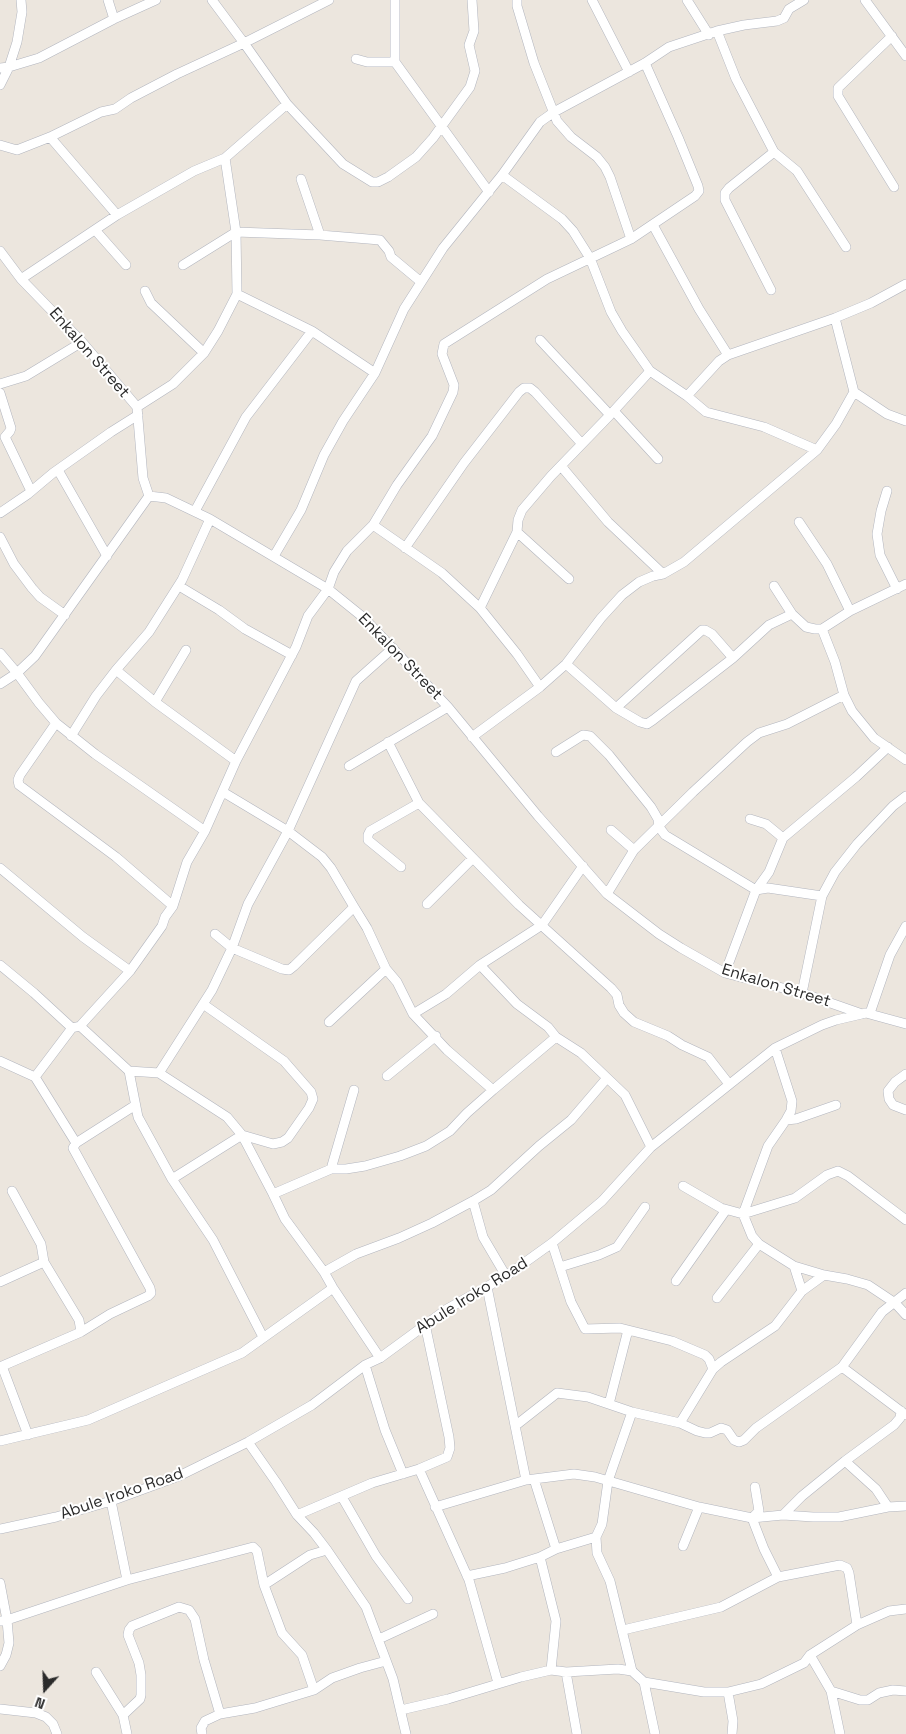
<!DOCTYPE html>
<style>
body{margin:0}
#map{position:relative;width:906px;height:1734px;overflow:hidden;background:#ece6de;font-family:"Space Grotesk",sans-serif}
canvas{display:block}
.north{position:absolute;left:20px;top:1664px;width:50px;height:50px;-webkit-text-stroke:4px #fff;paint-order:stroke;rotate:200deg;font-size:14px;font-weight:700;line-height:20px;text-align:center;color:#2b2b2b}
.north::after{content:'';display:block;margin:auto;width:18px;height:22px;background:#2b2b2b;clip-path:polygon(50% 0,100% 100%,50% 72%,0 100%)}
</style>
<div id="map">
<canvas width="906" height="1734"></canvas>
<div class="north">N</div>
</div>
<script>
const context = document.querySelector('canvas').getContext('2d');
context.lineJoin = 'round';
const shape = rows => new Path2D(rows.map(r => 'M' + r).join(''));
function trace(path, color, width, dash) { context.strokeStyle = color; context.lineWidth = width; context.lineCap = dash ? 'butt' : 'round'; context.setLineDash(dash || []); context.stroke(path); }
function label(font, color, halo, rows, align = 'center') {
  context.font = font + ' "Space Grotesk",sans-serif'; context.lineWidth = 4; context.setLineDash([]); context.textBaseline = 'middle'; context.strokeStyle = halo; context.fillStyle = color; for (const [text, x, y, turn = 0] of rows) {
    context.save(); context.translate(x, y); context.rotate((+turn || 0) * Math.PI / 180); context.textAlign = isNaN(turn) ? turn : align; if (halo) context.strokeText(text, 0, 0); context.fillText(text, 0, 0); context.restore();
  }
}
const minor = shape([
 [108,0,114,19],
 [212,0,244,43,287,104,343,164,372,182,378,182,388,177,416,157,433,138,470,87,475,71,469,45,474,31,472,0],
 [395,0,395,62,489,192],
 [517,0,517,6,534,63,557,121,571,137,597,157,605,167,610,177,631,239],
 [592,0,629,72],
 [687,0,709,35],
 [865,0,906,56],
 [717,31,736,79,774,152,797,171,846,247],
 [892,36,838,88,838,96,894,187],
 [356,59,367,62,395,62],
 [0,68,9,67,39,58,114,19,156,0],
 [0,85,9,67,17,42,22,12,21,0],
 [50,137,117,215],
 [0,145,17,150,50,137,101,112,115,109,131,98,177,74,244,43,329,0],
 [502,175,562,219,573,231,590,258,611,312,622,331,650,371,687,396,706,412,764,427,817,450],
 [301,179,320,235],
 [653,225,699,309,728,355],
 [96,231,126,265],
 [0,251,21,279,82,342,137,407,143,478,149,496,166,498,210,519,328,589,364,618,448,707,538,816,607,894,659,934,681,948,725,973,802,993,862,1014],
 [183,265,236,232,320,235,380,240,389,251,391,257,421,282],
 [21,279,117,215,194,171,225,158,287,104],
 [771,290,725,200,725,193,729,188,774,152],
 [145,291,151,303,204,353],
 [237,294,312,331,375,373],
 [540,340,610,415],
 [0,384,26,376,82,342],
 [854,392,887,414,906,421],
 [0,393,11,428,10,431,5,437,31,491],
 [687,396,719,361,728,355,835,318,871,303,906,284],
 [137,407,173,384,204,353,218,331,237,294,236,232,225,158],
 [614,411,658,459],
 [561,466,608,522,663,574],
 [58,470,107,556],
 [887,491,881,511,877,534,880,555,897,589],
 [195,511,246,417,312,331],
 [0,513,28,494,53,473,111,432,138,415],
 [799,522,827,564,850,611],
 [373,525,442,573,480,608,517,654,540,687],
 [517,532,569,579],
 [0,537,14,564,32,588,40,597,65,615],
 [405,548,464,463,519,392,524,388,530,388,535,392,582,444],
 [274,556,301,510,324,455,343,421,375,373,404,309,443,248,502,175,540,122,554,112,645,63,669,47,717,31,744,25,777,21,784,18,789,9,804,0],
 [179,586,219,610,245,629,292,655],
 [774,586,792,614,806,627,815,629,822,629,850,611,906,584],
 [480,608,517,532,518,520,522,510,551,476,610,415,650,371],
 [822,629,835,662,844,695,852,711,874,738,906,760],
 [0,653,17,673,39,703,56,723,95,754,205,831],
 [733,658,769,625,792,614],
 [566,664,616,708,640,722,647,724,653,720,733,658,712,634,705,630,702,630,616,708],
 [116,670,155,702,236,761],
 [0,684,17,673,35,656,149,496],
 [155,702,186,650],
 [56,723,20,775,18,780,19,785,116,857,173,906],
 [71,736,96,696,116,670,149,632,182,580,210,519],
 [472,737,540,687,566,664,601,618,622,595,639,582,653,576,663,574,684,562,817,450,836,424,854,392,835,318],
 [388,742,419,803,519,905,611,988,617,995,619,1005,624,1013,634,1022,668,1036,682,1045,708,1057,729,1084],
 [556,752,583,735,590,736,609,755,651,807,658,819,659,827,665,835,756,890,768,888,822,896],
 [349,766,448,707],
 [223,792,288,831,322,857,331,868,354,907,367,928,386,969,397,982,413,1014,447,1050,493,1090],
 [750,819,766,824,783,838],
 [611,830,634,850],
 [401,867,368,840,368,835,370,831,419,803],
 [0,868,83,937,130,971],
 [607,894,634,850,693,792,747,742,759,733,787,724,844,695],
 [427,904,473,858],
 [215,934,232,948,282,969,289,970,294,966,354,907],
 [0,965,34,993,72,1028,80,1026,129,1071,159,1073,227,1117,242,1135,273,1194,285,1219,324,1272,333,1288,380,1358],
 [480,965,517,1004,548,1027,556,1037,581,1053,625,1095,651,1147],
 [725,973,756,890,769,872,783,838,856,777,888,747],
 [802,993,822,896,835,872,857,844,893,806,906,796],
 [870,1013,890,955,906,926],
 [413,1014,446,994,480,965,542,925,583,866],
 [329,1022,386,969],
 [80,1026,130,971,162,926,165,917,173,906,187,862,205,831,236,761,296,647,308,616,328,589,334,572,347,551,373,525,397,485,432,436,453,392,454,385,442,354,444,344,547,279,631,239,695,196,699,191,698,186,678,137,645,63],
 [775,1048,792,1101,791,1111,786,1120,768,1146,743,1214,752,1236,759,1244,794,1266,824,1275,847,1279,868,1285,895,1303,906,1315],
 [0,1061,35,1077,76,1143],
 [129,1071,138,1117,172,1179,213,1240,263,1337],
 [159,1073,212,990,232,948,248,904,288,831,356,681,393,648],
 [906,1074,895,1082,888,1091,889,1099,893,1105,906,1110],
 [387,1076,436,1036],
 [35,1077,72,1028],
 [786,1120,796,1119,836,1105],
 [331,1169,354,1090],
 [172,1179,242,1135,273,1144,282,1142,288,1138,309,1108,313,1099,311,1092,284,1061,203,1004],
 [683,1186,721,1208,743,1214,795,1198,827,1175,838,1171,848,1176,906,1220],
 [12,1191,41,1244,44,1262,79,1320,81,1332],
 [273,1194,331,1169,346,1169,365,1166,400,1156,426,1146,450,1131,467,1113,493,1090,556,1037],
 [473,1201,483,1237,506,1276],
 [552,1243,571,1302,585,1329,620,1328,672,1341,705,1355,709,1359,713,1369],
 [794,1266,802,1291],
 [560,1267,599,1255,617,1247,645,1207],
 [324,1272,356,1254,399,1238,432,1223,473,1201,491,1190,539,1146,571,1120,607,1078],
 [676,1281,726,1210],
 [0,1282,44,1262],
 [487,1287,526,1480],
 [717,1298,759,1244],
 [365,1365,385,1430,403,1474],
 [2,1366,28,1435],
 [0,1367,81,1332,110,1314,148,1296,151,1293,150,1288,73,1148,76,1143,134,1106],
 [842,1367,906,1415],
 [609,1404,628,1330],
 [632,1412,608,1481,602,1524,596,1537,597,1553,610,1581,632,1671],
 [680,1423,713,1369,721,1362,775,1326,802,1291,824,1275],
 [515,1426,557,1393,588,1397,632,1412,680,1423,697,1431,705,1433,710,1433,721,1428,727,1430,734,1440,739,1442,744,1440,756,1428,842,1367,882,1312,906,1293],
 [0,1441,88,1420,242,1353,333,1288],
 [248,1442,276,1482,297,1515,314,1533,327,1550,366,1607,393,1679,406,1734],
 [845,1461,876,1489,888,1507],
 [419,1469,469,1580,498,1683],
 [534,1479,556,1549],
 [755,1487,759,1511,752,1518,764,1549,778,1577],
 [342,1497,376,1556,408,1599],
 [111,1501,127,1580],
 [435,1507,526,1480,574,1474,595,1477,699,1507,752,1518,783,1515,813,1517,839,1517,888,1507,906,1506],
 [297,1515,372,1483,419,1469,447,1457,450,1448,449,1437,425,1324],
 [783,1515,802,1496,845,1461,894,1425,900,1418,901,1411],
 [0,1529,56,1517,111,1501,179,1476,248,1442,312,1405,365,1365,380,1358,447,1309,506,1276,552,1243,602,1201,651,1147,775,1048,822,1025,836,1020,866,1013,906,1024],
 [683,1546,699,1507],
 [540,1557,556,1621,551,1670],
 [467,1576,505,1568,540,1557,556,1549,596,1537],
 [0,1583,7,1620,9,1643,6,1655,0,1666],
 [264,1585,310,1555,327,1550],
 [0,1621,7,1620,127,1580,253,1547,257,1551,264,1585,282,1633,302,1655,314,1690],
 [623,1630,721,1607,778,1577,840,1565,847,1568,849,1573,857,1625],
 [379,1639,433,1614],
 [810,1655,831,1691,840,1734],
 [96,1672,123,1715,127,1734],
 [566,1672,577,1734],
 [644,1682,655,1734],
 [831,1691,860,1700,868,1700,879,1693,893,1690,906,1691],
 [728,1692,733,1721,732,1734],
 [0,1709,36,1713,46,1717,53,1724,57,1734],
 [401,1710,448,1699,521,1677,551,1670,566,1672,618,1669,632,1671,644,1682,704,1692,728,1692,761,1684,804,1663,810,1655,857,1625,889,1611,906,1609],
 [123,1715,140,1699,141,1695,141,1675,139,1663,128,1635,129,1630,132,1626,179,1607,189,1610,195,1619,204,1660,220,1714],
 [202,1734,201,1728,205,1721,220,1714,255,1708,314,1690,332,1678,360,1668,386,1661]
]);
const streetNames = [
 ["Enkalon Street",89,353,49],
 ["Enkalon Street",400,657,46],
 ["Enkalon Street",776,986,17],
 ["Abule Iroko Road",472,1296,-32],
 ["Abule Iroko Road",122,1494,-19]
];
trace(minor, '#b2b5be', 10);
trace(minor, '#fff', 9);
label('16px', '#2b2b2b', '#fff', streetNames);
</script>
